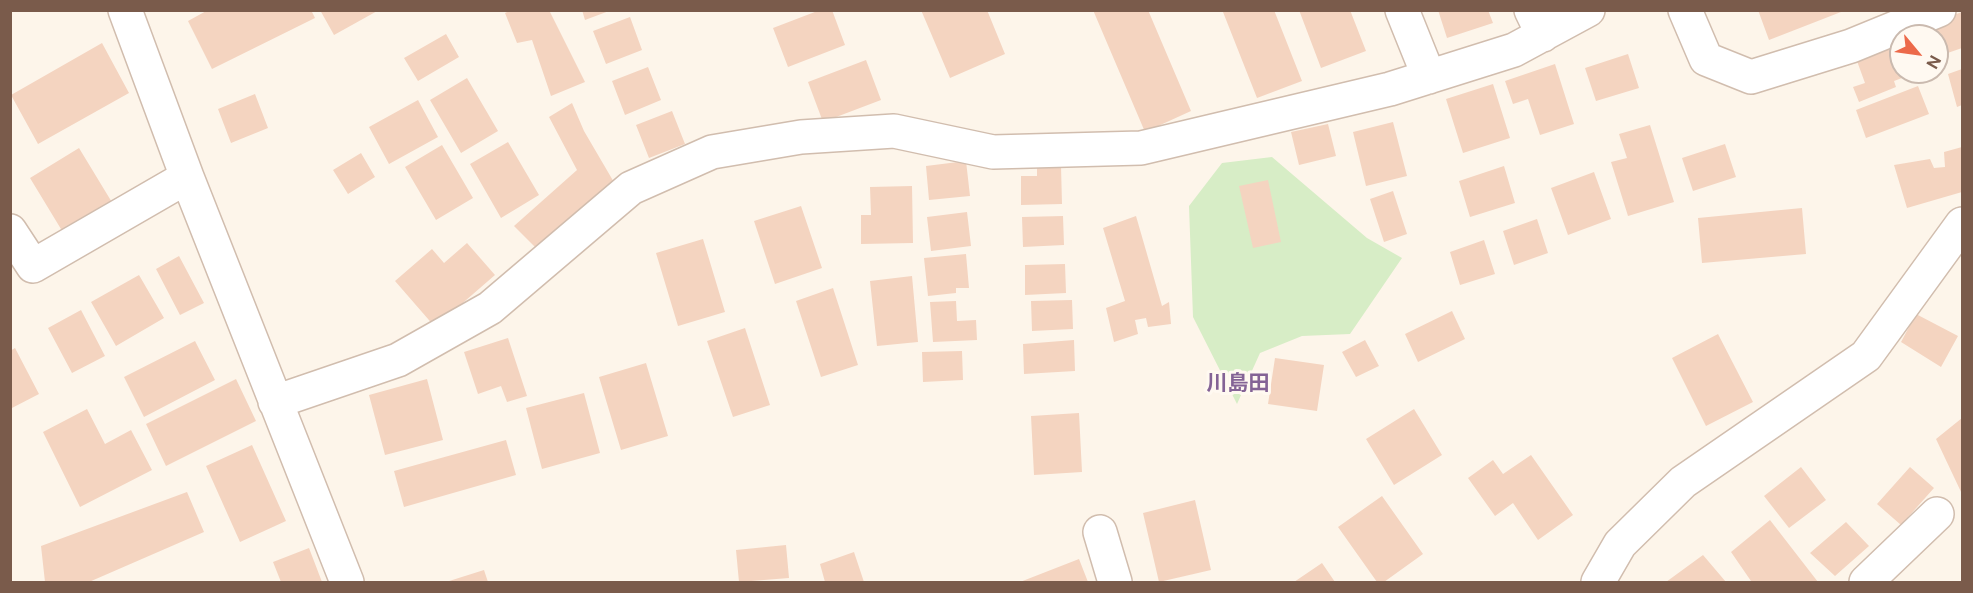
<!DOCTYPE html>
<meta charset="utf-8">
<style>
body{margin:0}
#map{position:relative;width:1973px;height:593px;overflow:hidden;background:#fdf5ea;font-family:"Public Sans",sans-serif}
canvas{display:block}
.frame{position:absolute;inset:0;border:12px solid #7a5b4b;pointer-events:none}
.north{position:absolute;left:1889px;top:24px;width:60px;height:60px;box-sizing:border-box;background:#fff9f1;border:2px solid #cabaaf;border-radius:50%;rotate:119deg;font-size:16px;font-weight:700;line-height:24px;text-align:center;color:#7a5b4b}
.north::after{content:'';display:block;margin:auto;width:21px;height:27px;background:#ec6a4a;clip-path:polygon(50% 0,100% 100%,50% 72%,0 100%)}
</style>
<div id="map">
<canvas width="1973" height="593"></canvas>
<div class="frame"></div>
<div class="north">N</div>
</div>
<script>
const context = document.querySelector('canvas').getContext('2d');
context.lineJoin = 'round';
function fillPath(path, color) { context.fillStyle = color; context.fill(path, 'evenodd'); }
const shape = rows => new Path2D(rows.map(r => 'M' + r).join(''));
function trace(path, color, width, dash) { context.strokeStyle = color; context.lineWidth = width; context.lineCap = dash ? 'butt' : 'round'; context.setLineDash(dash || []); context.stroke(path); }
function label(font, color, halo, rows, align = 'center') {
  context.font = font + ' "Public Sans","Noto Sans JP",sans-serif'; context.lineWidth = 6; context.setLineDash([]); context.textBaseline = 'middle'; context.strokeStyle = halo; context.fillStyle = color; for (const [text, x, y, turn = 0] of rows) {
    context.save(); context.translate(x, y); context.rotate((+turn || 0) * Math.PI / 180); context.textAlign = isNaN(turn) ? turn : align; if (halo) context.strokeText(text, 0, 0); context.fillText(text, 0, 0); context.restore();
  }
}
const green = shape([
 [1272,157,1367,238,1402,258,1350,334,1302,336,1260,353,1237,404,1193,317,1189,206,1222,163]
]);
const building = shape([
 [208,10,311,10,315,18,212,69,188,21],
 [320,10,379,10,334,35],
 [511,10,549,10,585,82,551,96,532,40,517,43,505,13],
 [582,10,609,10,609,11,585,20],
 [820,10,832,10,845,45,788,67,773,28],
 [921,10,987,10,1005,54,950,78],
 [1093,10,1148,10,1191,111,1145,132],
 [1228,10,1274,10,1302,81,1257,98,1223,12],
 [1299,10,1350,10,1366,51,1321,68],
 [1438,10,1488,10,1493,23,1447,38],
 [1758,10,1840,10,1841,12,1769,40],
 [1962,12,1962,48,1939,56,1937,36,1934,36,1931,23],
 [630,17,642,50,606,64,593,31],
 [446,34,459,57,418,81,404,58],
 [1901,36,1901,72,1918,72,1894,81,1896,87,1859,102,1853,87,1865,83,1853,50],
 [102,43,129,93,38,144,11,95],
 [1628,54,1639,88,1596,101,1585,68],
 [866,60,881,100,823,122,808,82],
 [1555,64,1574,124,1540,135,1528,99,1513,104,1505,81],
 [648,67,661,100,625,115,612,81],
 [1962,69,1962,105,1957,107,1948,74],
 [467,78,498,131,461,153,430,100],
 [1493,84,1510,138,1463,153,1446,99],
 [1918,86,1929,114,1866,138,1856,110],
 [255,94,268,128,231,143,218,109],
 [418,100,438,137,389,164,369,127],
 [572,103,584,131,615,184,537,249,514,226,577,170,549,117],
 [672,111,685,144,649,158,636,125],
 [1393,122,1407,176,1366,186,1353,132],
 [1328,124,1336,156,1299,165,1291,132],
 [1650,125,1674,202,1628,216,1611,162,1627,158,1619,134],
 [508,142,539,195,501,218,470,164],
 [1725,144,1736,177,1693,191,1682,158],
 [442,145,473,198,436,220,405,167],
 [1962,147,1962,192,1907,208,1894,165,1930,159,1934,168,1945,167,1944,152],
 [79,148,113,204,64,234,30,178],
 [361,153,375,177,348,194,333,170],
 [966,161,970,196,929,200,926,166],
 [1061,166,1062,204,1021,205,1021,176,1037,176,1037,167],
 [1504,166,1515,203,1470,217,1459,181],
 [1594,172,1611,219,1568,235,1551,188],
 [1268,180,1281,242,1253,248,1239,186],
 [912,186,913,243,861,244,861,215,871,215,870,187],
 [1393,191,1407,234,1384,242,1370,199],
 [801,206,822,268,775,284,754,221],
 [1802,208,1806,254,1702,263,1698,218],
 [967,212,971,246,931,251,927,217],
 [1063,216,1064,245,1023,247,1022,217],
 [1136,216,1162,306,1169,302,1171,324,1148,327,1146,318,1135,320,1138,334,1114,342,1106,308,1125,301,1103,228],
 [1537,219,1548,253,1514,265,1503,231],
 [703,239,725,312,678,326,656,253],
 [1484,240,1495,274,1460,285,1450,252],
 [467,243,495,275,435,327,395,281,432,249,444,263],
 [966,254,969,288,956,288,956,293,928,296,924,258],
 [179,256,204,303,180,315,156,269],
 [1065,264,1066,293,1025,295,1025,265],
 [139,275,164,318,116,346,91,302],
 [912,276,918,342,877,346,870,281],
 [833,288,858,365,821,377,796,301],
 [1072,300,1073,329,1032,331,1031,301],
 [956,301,957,321,976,320,977,340,933,342,930,302],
 [81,310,105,356,72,373,48,328],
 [1452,311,1465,339,1418,362,1405,334],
 [1916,314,1958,336,1941,367,1901,342],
 [745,328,770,405,733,417,707,341],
 [1718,334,1753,402,1706,426,1672,358],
 [508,338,527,396,507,402,501,386,478,394,464,352],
 [1074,340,1075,371,1024,374,1023,344],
 [1365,340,1379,366,1356,377,1342,352],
 [195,341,215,380,144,417,124,377],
 [15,348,39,394,10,409,10,351],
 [962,351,963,380,923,382,922,352],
 [1275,358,1324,365,1317,411,1268,404],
 [646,363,668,436,621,450,599,377],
 [236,379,256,421,166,466,146,424],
 [427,379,443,440,385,455,369,395],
 [584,393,600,453,542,469,526,408],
 [87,409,105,444,131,430,152,470,80,507,43,432],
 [1414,409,1442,455,1394,485,1366,439],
 [1079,413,1082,472,1034,475,1031,416],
 [1962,418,1962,494,1936,439],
 [506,440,516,475,404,507,394,471],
 [252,445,286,521,240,542,206,466],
 [1531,455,1573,515,1538,540,1513,503,1495,516,1468,478,1493,460,1503,474],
 [1801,467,1826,500,1789,528,1764,496],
 [1910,467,1934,488,1901,525,1877,504],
 [187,492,204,532,89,582,45,582,41,546],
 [1382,496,1423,554,1384,582,1377,582,1338,527],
 [1195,500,1211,570,1159,582,1143,513],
 [1770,520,1818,582,1748,582,1751,581,1731,552],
 [1846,522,1869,546,1835,576,1810,553],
 [786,545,789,578,739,582,736,550],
 [309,548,322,582,281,582,273,562],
 [854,552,864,582,825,582,820,564],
 [1703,555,1726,582,1666,582],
 [1079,559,1088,582,1020,582],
 [1322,563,1335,582,1294,582],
 [484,570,488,582,446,582]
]);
const minor = shape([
 [125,10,187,177,347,582],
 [1402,10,1429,77],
 [1531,10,1543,35],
 [1685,10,1706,59,1751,77,1851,46,1939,10],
 [10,231,33,266,187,177],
 [275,402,398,360,490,308,631,188,712,152,801,137,894,131,993,152,1141,148,1390,89,1514,50,1588,10],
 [1100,532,1115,582],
 [1598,582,1620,544,1683,482,1866,356,1962,224],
 [1866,582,1937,514]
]);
const quarterNames = [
 ["川島田",1238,384]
];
fillPath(green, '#d7edc6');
fillPath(building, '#f4d4c0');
trace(minor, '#d1bdae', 36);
trace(minor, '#fff', 33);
label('bold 21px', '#846396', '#fff9f1', quarterNames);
</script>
